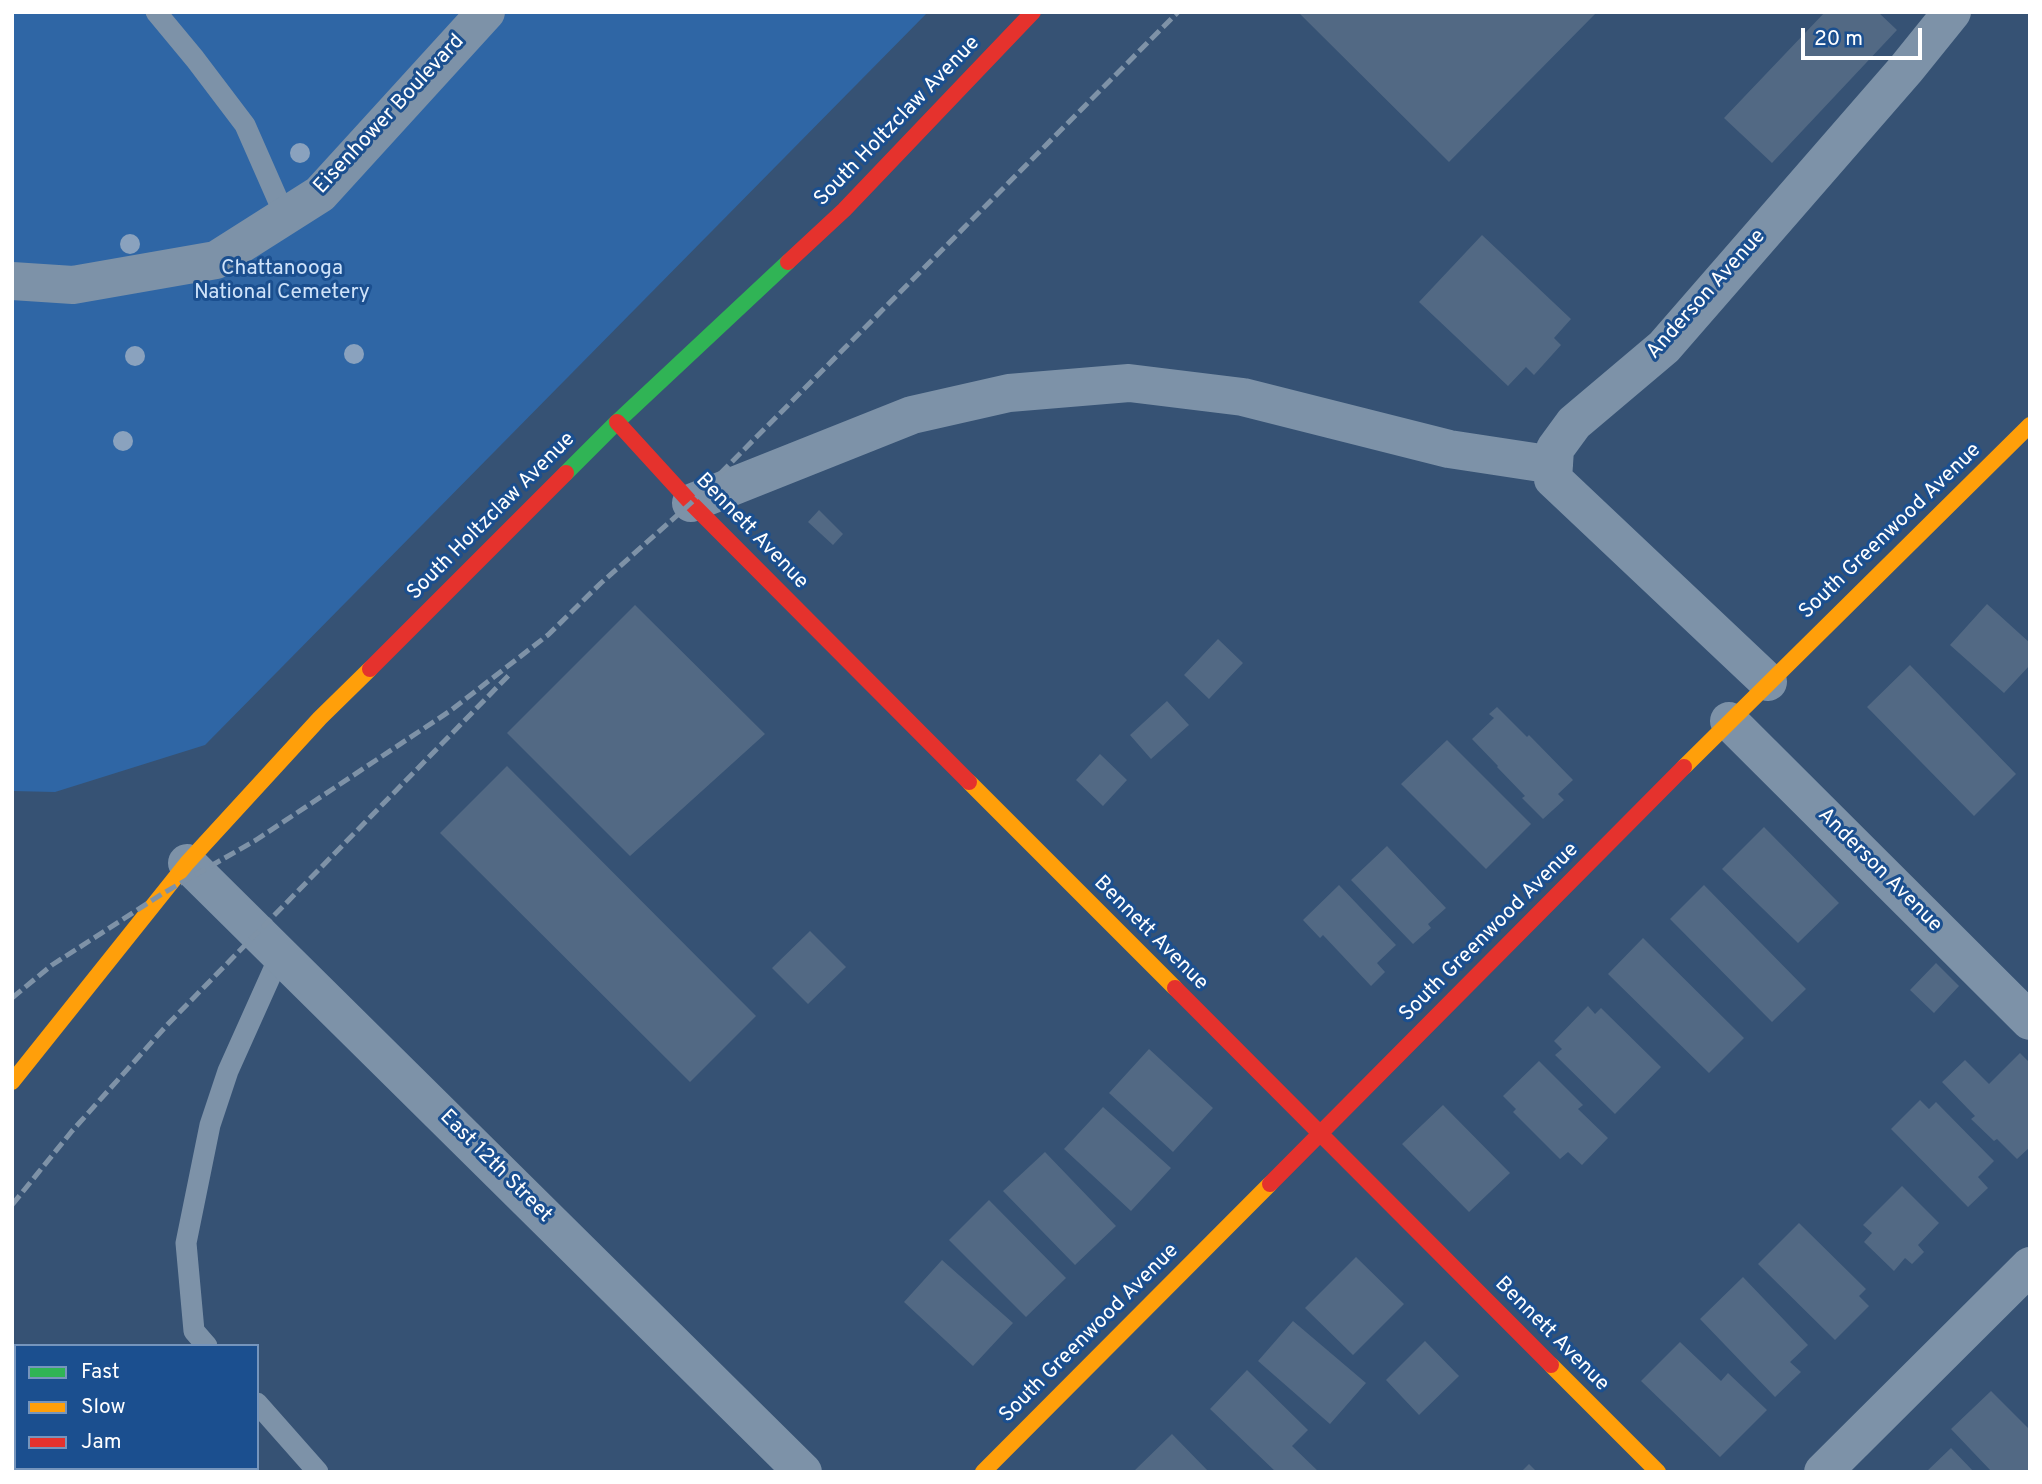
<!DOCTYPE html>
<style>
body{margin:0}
#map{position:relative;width:2042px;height:1484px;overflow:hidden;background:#365274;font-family:Overpass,sans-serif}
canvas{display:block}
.frame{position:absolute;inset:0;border:14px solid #fff;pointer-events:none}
.legend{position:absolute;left:14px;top:1344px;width:245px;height:126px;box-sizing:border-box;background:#1b4f8f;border:2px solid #7695bc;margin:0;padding:9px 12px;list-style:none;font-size:21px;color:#fff}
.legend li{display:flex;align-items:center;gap:14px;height:35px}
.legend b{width:35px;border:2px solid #7695bc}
.scale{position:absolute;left:1801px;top:28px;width:121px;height:32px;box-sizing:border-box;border:4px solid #fff;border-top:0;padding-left:9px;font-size:21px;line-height:24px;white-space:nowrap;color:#fff;-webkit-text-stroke:5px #1b4f8f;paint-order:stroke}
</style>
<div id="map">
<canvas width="2042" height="1484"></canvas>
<div class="frame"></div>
<ul class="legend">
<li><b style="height:9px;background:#30b455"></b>Fast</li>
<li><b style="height:9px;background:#ff9f0a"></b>Slow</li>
<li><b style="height:9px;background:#e5322d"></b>Jam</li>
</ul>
<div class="scale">20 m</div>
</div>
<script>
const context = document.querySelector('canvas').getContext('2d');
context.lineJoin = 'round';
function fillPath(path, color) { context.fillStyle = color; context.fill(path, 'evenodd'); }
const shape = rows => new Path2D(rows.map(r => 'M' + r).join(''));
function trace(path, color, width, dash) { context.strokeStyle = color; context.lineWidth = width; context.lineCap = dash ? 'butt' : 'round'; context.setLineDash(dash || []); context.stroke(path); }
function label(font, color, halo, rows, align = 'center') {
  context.font = font + ' Overpass,sans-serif'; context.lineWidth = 6; context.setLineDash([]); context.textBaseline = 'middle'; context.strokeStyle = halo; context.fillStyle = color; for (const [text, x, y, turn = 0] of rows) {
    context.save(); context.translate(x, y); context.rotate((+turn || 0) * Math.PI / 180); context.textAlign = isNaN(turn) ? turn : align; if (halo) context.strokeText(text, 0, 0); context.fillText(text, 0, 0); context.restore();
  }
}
const green = shape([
 [12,12,928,12,205,745,55,792,12,791]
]);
const building = shape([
 [1302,12,1597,12,1449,162,1300,14],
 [1825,12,1878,12,1897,30,1772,163,1724,118],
 [1482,235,1571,319,1554,338,1561,345,1534,375,1526,367,1508,386,1419,302],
 [819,510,843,534,833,545,808,522],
 [1987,604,2030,643,2030,665,2004,693,1950,645],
 [635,605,765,734,630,856,507,733],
 [1218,639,1243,663,1209,699,1184,675],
 [1910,665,2016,774,1974,816,1867,707],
 [1167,701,1189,725,1151,759,1130,735],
 [1497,707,1527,737,1529,735,1573,780,1558,794,1564,800,1543,819,1522,798,1525,796,1497,767,1498,766,1472,739,1494,718,1489,714],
 [1447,740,1531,824,1486,869,1401,784],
 [1100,754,1127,780,1103,806,1076,780],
 [507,766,756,1016,690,1082,440,833],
 [1764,827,1839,903,1798,943,1722,869],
 [1387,846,1446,908,1428,924,1431,928,1413,944,1351,880],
 [1339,885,1396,945,1377,963,1385,972,1371,986,1323,935,1320,938,1303,920],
 [1704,885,1806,989,1772,1022,1670,919],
 [810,931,846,967,808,1004,772,968],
 [1643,938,1744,1038,1709,1073,1608,974],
 [1936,963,1959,986,1934,1013,1910,990],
 [1588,1006,1595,1014,1601,1008,1661,1067,1615,1114,1555,1055,1562,1049,1554,1041],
 [1149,1049,1213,1108,1173,1152,1109,1093],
 [2020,1053,2030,1063,2030,1147,2017,1159,1997,1139,1994,1141,1971,1119,1975,1116,1942,1082,1965,1060,1989,1084],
 [1539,1061,1583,1105,1578,1109,1608,1138,1582,1165,1568,1152,1560,1159,1513,1112,1516,1109,1503,1096],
 [1920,1100,1929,1109,1936,1102,1994,1161,1978,1177,1988,1188,1968,1207,1891,1129],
 [1443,1105,1510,1173,1469,1212,1402,1144],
 [1103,1107,1171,1168,1131,1211,1064,1149],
 [1045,1152,1116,1226,1075,1265,1003,1191],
 [1902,1186,1939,1223,1918,1245,1924,1252,1912,1264,1905,1258,1894,1271,1864,1242,1872,1233,1863,1225],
 [989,1200,1066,1278,1026,1317,949,1240],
 [1799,1223,1866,1289,1859,1296,1869,1306,1835,1340,1758,1264],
 [1356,1257,1404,1304,1353,1355,1305,1308],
 [942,1260,1013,1323,973,1366,904,1302],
 [1743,1277,1808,1345,1790,1362,1801,1372,1775,1397,1700,1319],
 [1293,1321,1366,1383,1330,1424,1258,1361],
 [1425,1341,1459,1376,1419,1415,1386,1380],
 [1680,1342,1721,1381,1728,1373,1767,1410,1720,1457,1641,1381],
 [1247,1370,1308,1430,1292,1446,1319,1472,1276,1472,1210,1409],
 [1991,1391,2030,1430,2030,1472,1992,1472,1951,1429],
 [1172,1434,1209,1472,1133,1472],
 [1951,1448,1974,1472,1926,1472],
 [1529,1464,1537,1472,1521,1472]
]);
const lane = shape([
 [156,12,195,59,245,125,285,216],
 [207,1346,194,1331,186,1243,210,1125,228,1071,280,955],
 [257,1403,318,1472],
 [96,1468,99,1472]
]);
const street = shape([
 [12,281,73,285,216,260,320,194,486,12],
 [691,503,912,415,1009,393,1129,383,1243,397,1449,449,1554,465],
 [1768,682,1553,479,1555,449,1574,423,1664,347,1906,69,1952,12],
 [1729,721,2030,1021],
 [187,863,803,1472],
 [1823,1472,2030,1266]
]);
const fast = shape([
 [566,473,617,422,788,262]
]);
const slow = shape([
 [1684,767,2030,425],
 [969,782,1175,988],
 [12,1082,187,863,320,718,370,669],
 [1551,1365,1658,1472],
 [983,1472,1270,1184]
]);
const jam = shape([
 [788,262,844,210,1033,12],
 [617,422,691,503,969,782],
 [370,669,566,473],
 [1175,988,1551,1365],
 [1270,1184,1684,767]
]);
const rail = shape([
 [12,998,52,965,162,894,256,840,450,711,548,635,601,583,691,503,1178,12],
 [12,1205,72,1131,168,1024,509,675]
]);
const trees = [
 [300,153],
 [130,244],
 [354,354],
 [135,356],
 [123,441]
];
const streetNames = [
 ["Eisenhower Boulevard",390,115,-47],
 ["South Holtzclaw Avenue",898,122,-46],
 ["Anderson Avenue",1707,295,-48],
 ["South Holtzclaw Avenue",492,517,-45],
 ["Bennett Avenue",751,532,46],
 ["South Greenwood Avenue",1891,532,-44],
 ["Anderson Avenue",1879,871,45],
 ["South Greenwood Avenue",1490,933,-45],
 ["Bennett Avenue",1150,934,45],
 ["East 12th Street",495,1167,45],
 ["South Greenwood Avenue",1090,1334,-45],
 ["Bennett Avenue",1551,1335,45]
];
const parkNames = [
 ["Chattanooga",282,270],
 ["National Cemetery",282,294]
];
fillPath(green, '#2f66a5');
fillPath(building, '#526984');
trace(lane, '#7d92a8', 21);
trace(street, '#7d92a8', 38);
trace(fast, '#30b455', 16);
trace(slow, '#ff9f0a', 16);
trace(jam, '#e5322d', 16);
trace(rail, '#7e92a7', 5, [12, 5]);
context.fillStyle = '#8aa2be';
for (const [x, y] of trees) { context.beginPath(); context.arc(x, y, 10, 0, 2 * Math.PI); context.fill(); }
label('21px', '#fff', '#1b4f8f', streetNames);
label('21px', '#cfe3fa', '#1b4f8f', parkNames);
</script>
